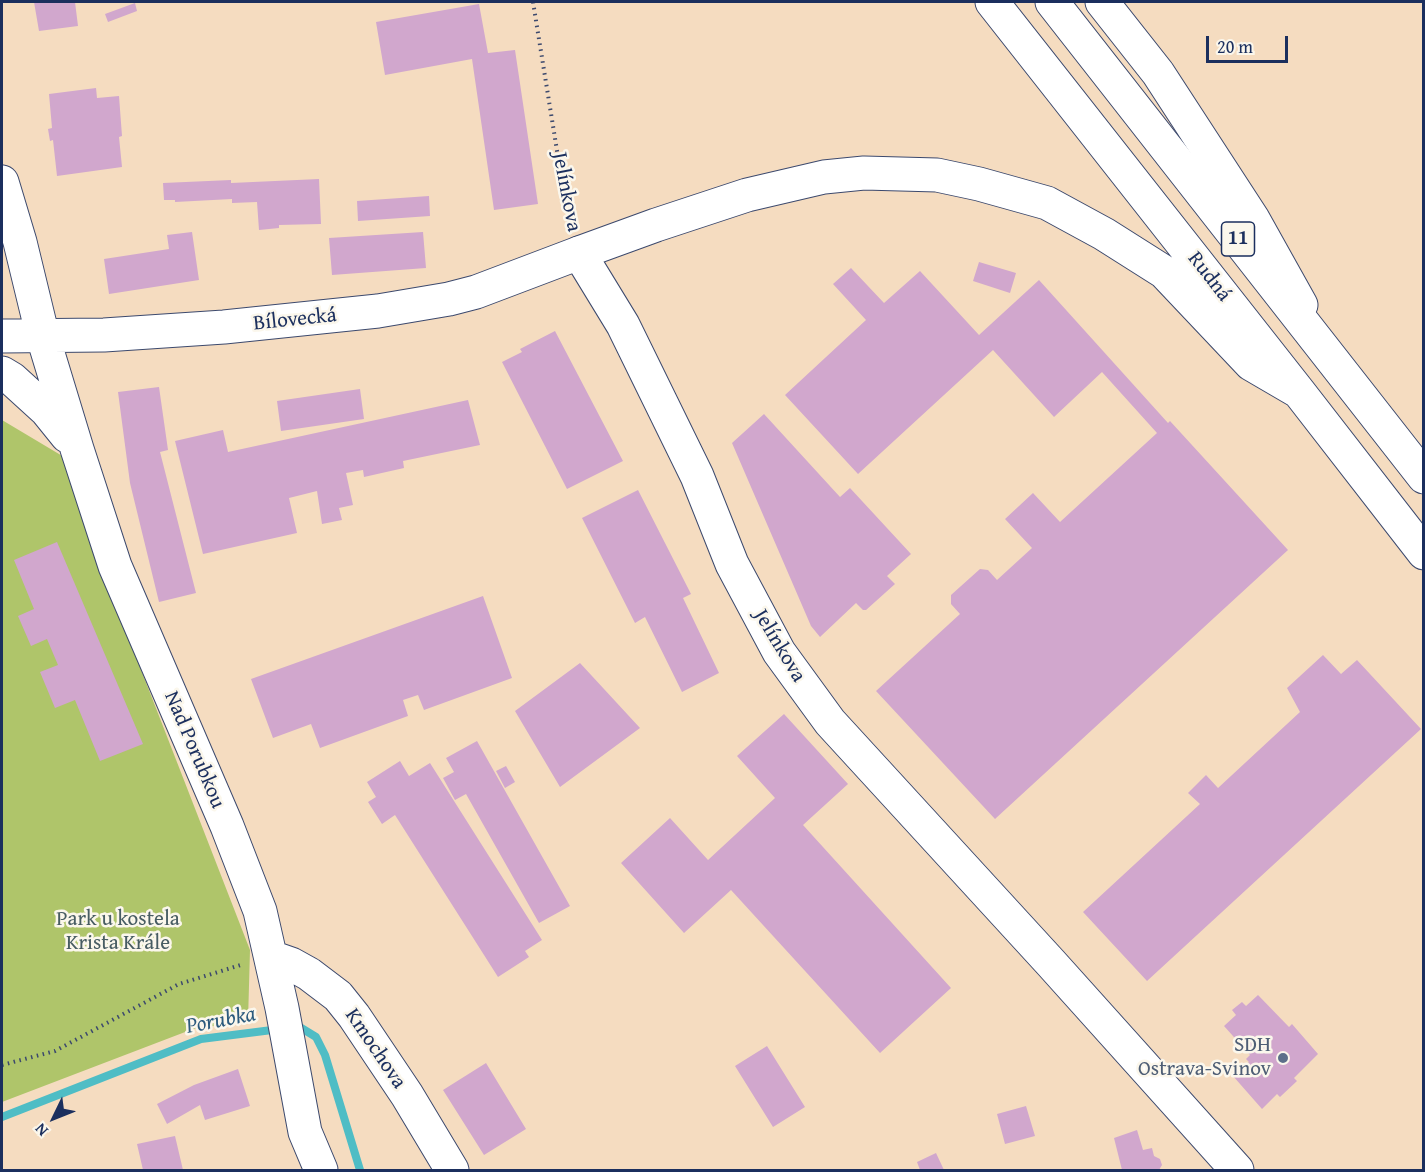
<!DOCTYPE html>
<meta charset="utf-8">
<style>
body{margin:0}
#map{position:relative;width:1425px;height:1172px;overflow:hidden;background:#f5dcc0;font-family:"Gentium Book Plus",serif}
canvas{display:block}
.frame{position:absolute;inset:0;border:3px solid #1b2f5e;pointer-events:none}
.north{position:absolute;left:24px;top:1088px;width:60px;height:60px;-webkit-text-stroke:4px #fbf7ec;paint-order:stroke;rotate:227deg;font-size:16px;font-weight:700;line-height:24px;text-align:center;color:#1b2f5e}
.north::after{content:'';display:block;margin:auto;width:21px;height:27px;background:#1b2f5e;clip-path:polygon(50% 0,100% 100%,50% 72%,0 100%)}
.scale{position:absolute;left:1206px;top:36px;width:82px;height:27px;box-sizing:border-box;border:3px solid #1b2f5e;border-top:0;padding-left:8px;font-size:18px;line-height:21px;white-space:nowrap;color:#1b2f5e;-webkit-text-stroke:4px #fbf7ec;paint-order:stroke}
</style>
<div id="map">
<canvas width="1425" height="1172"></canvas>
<div class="frame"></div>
<div class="north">N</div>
<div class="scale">20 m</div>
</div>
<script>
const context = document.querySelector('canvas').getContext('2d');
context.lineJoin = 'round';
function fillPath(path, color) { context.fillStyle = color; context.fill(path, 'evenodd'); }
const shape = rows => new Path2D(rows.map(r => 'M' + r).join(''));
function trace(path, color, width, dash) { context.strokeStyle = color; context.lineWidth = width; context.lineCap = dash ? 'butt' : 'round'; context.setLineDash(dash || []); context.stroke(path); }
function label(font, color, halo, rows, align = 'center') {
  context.font = font + ' "Gentium Book Plus",serif'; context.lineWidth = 5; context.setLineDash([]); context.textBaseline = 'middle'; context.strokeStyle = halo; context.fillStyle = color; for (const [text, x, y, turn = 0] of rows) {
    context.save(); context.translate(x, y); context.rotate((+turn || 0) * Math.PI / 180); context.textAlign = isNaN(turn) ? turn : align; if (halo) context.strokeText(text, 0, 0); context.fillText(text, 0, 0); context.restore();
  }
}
const green = shape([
 [2,420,64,457,105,577,250,950,248,1021,193,1029,2,1102]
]);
const stream = shape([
 [292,1027,298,1026,316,1037,325,1055,360,1170],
 [2,1117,201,1039,280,1029]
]);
const building = shape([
 [34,2,75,2,78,26,39,31],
 [135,3,137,11,108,22,105,14],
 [479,4,488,53,515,50,538,204,494,210,472,59,385,75,376,22],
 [96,88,97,98,119,96,122,136,119,137,122,167,57,176,53,140,50,141,48,129,52,128,49,94],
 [319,179,321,224,279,225,279,228,259,230,257,202,232,203,232,199,175,202,175,200,164,200,163,183,231,180,231,183],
 [429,196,430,216,358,221,357,201],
 [192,232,199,280,109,294,104,259,169,249,167,235],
 [423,232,426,268,332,275,329,238],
 [979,262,1016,273,1010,293,973,281],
 [851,268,884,303,920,271,979,335,1039,280,1168,423,1170,421,1288,550,995,819,876,691,960,614,951,604,951,595,980,569,988,570,997,580,1032,548,1005,519,1033,493,1060,522,1157,433,1102,372,1054,417,993,350,858,474,785,395,866,320,833,284],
 [555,331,623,461,567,489,502,362,522,352,520,349],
 [159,387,168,450,160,452,196,593,159,602,130,483,118,392],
 [360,389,364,419,281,431,277,401],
 [468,400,480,445,403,461,404,468,364,477,363,470,346,473,353,505,339,508,342,520,322,524,317,491,289,498,297,533,203,554,175,441,223,430,228,452],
 [764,414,840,497,850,488,911,554,887,576,895,584,866,610,863,610,856,603,820,637,811,626,732,443],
 [638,490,691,594,683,598,719,673,682,692,645,617,635,623,582,518],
 [57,542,143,744,100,761,75,700,55,708,40,672,58,665,47,639,31,646,18,616,34,609,14,560],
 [483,596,512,678,424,710,418,695,403,700,408,716,320,748,311,724,273,738,251,679],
 [1323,655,1341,674,1357,660,1421,729,1147,981,1083,912,1200,804,1188,793,1206,775,1218,788,1300,712,1287,688],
 [580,663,640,728,560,787,515,711],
 [784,714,848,784,803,825,951,988,880,1053,731,890,684,933,621,863,670,818,708,860,775,798,737,756],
 [477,741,570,906,539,923,466,794,455,800,443,778,454,772,446,758],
 [400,761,409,776,430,763,542,940,525,951,529,957,498,977,395,815,382,824,368,802,376,797,367,782],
 [506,766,515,782,505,788,496,771],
 [1258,995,1289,1027,1292,1024,1318,1054,1294,1078,1297,1081,1280,1097,1277,1094,1262,1109,1233,1076,1249,1062,1246,1059,1250,1055,1224,1026,1236,1015,1232,1010,1242,1002,1246,1006],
 [767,1046,805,1107,773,1127,735,1066],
 [486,1063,526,1129,484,1155,443,1090],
 [238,1069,250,1106,205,1120,200,1105,167,1124,157,1104,194,1085],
 [1026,1106,1035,1136,1005,1144,997,1114],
 [1137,1130,1143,1150,1152,1148,1154,1156,1160,1159,1162,1165,1159,1170,1122,1170,1114,1138],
 [175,1136,183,1170,143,1170,137,1144],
 [936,1153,944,1170,920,1170,917,1162]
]);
const path = shape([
 [533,2,569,225],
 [2,1065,55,1051,179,984,244,964]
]);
const minor = shape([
 [1102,2,1158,73,1253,219,1301,305],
 [2,182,20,242,43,337,77,449,115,566,227,826,260,911,282,1008,305,1132,321,1170],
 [2,336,104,335,224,327,378,311,449,299,476,292,579,253,623,325,697,476,732,564,779,652,830,722,1051,963,1237,1170],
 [2,373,12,379,46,410,67,436],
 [271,957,291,964,309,974,338,996,354,1016,407,1095,452,1170]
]);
const highway = shape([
 [992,2,1299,392,1424,553],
 [1052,2,1424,477],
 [579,253,656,225,747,195,824,177,864,173,937,175,979,184,1047,203,1104,234,1164,272,1251,364,1299,392]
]);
const markers = [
 [1283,1058,6,"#5c6f8a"]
];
const shields = [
 [1238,239,33]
];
const shieldNames = [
 ["11",1238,239]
];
const streetNames = [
 ["Jelínkova",566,192,79],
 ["Rudná",1209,277,52],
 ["Bílovecká",295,320,-6],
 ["Jelínkova",779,646,59],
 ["Nad Porubkou",194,750,67],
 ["Kmochova",375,1049,56]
];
const parkNames = [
 ["Park u kostela",118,920],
 ["Krista Krále",118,944]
];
const serviceNames = [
 ["SDH",1271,1046],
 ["Ostrava-Svinov",1271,1070]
];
const waterNames = [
 ["Porubka",221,1021,-11]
];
fillPath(green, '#afc56a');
trace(stream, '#4fbdc5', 8);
fillPath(building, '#d1a7cd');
trace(minor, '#3c496d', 35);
trace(highway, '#3c496d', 35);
trace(path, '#3c496d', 4, [1.5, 4.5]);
trace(minor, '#fff', 33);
trace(highway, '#fff', 33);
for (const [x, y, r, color] of markers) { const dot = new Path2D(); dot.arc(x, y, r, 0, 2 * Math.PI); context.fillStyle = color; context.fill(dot); trace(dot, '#fbf7ec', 2); }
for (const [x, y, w] of shields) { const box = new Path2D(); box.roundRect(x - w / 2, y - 17, w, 34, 4.5); context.fillStyle = '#fbf7ec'; context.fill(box); trace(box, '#1b2f5e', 1.5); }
label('bold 20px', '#1b2f5e', null, shieldNames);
label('21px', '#1b2f5e', '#fbf7ec', streetNames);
label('21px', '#475c62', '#fbf7ec', parkNames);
label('21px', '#4e5e75', '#fbf7ec', serviceNames, 'right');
label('italic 22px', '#2b5a7d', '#fbf7ec', waterNames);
</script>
